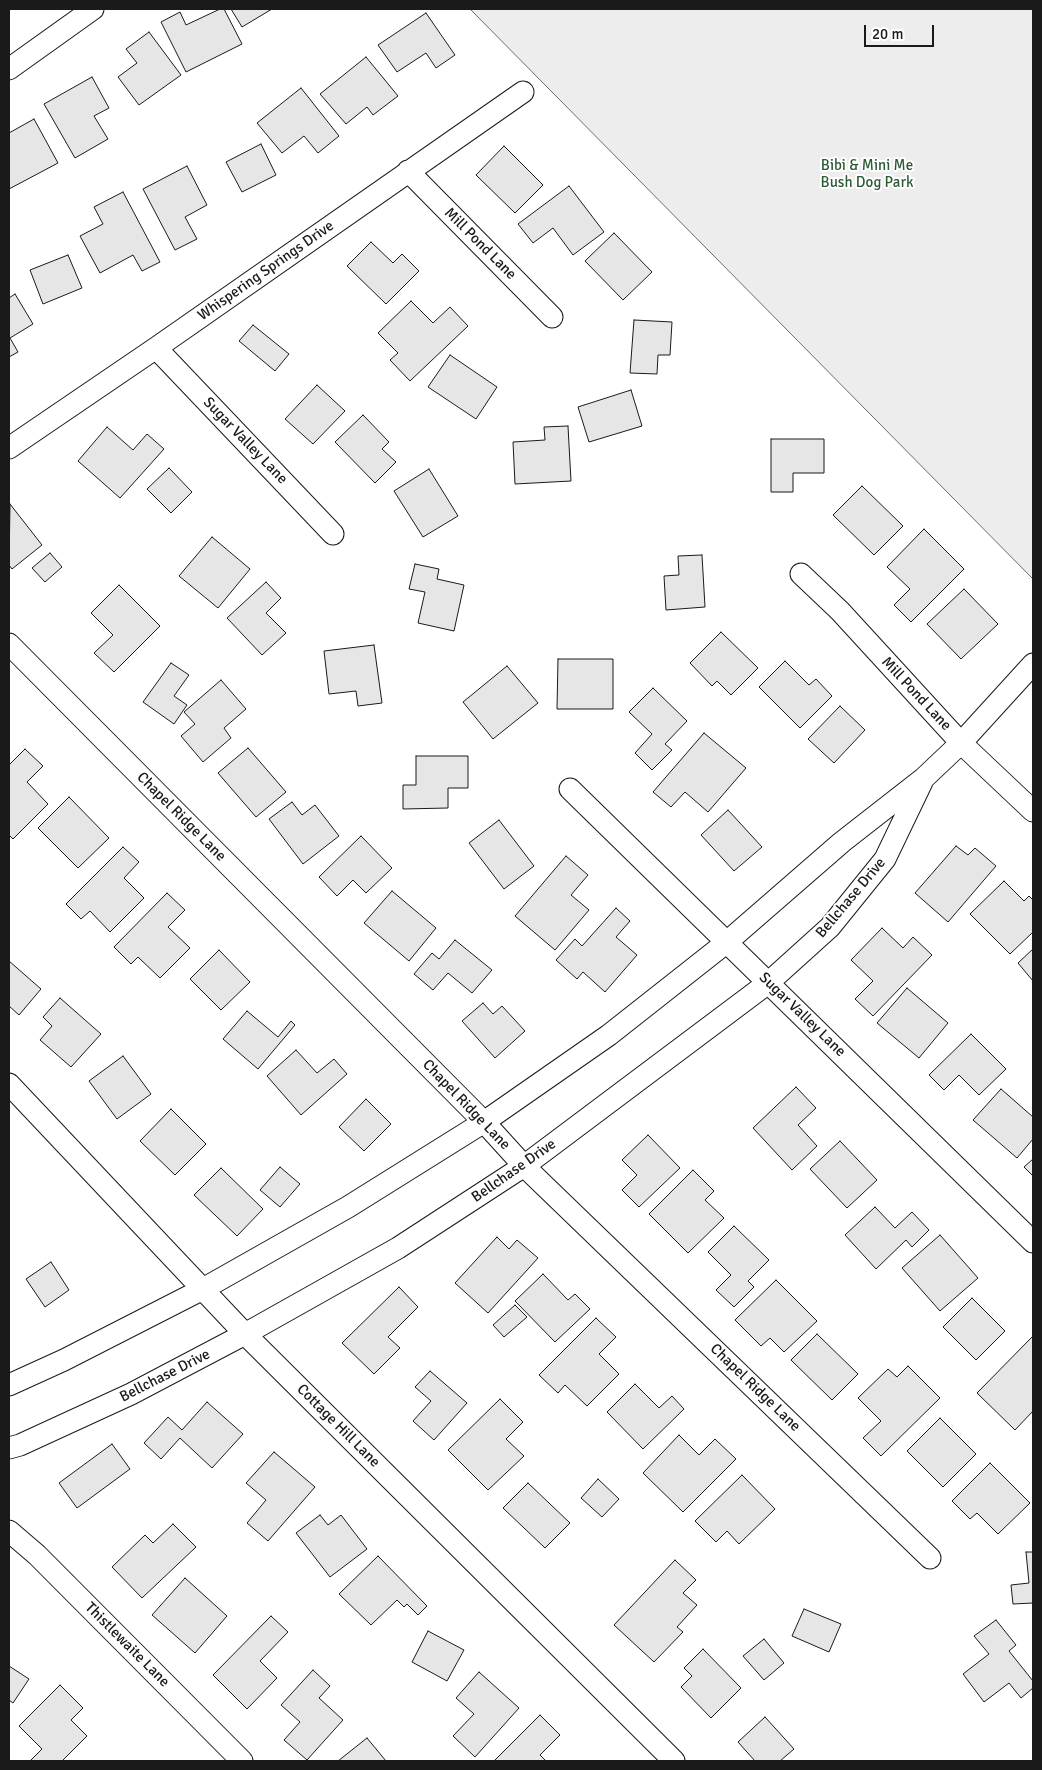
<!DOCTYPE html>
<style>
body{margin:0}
#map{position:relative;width:1042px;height:1770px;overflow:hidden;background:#fff;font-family:Signika,sans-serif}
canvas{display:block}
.frame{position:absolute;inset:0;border:10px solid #1a1a1a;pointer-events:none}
.scale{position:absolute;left:864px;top:25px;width:70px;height:22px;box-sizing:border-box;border:2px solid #1a1a1a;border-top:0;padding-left:6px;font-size:15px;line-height:18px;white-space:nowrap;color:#1a1a1a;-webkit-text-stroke:4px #fff;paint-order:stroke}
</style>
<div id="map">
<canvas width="1042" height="1770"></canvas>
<div class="frame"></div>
<div class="scale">20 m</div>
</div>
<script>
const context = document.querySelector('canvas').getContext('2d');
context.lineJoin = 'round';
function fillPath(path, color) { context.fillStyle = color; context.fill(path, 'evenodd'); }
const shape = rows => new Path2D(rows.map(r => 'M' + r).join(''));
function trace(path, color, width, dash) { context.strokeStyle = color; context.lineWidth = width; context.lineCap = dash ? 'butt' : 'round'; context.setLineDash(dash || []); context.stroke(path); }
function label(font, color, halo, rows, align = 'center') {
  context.font = font + ' Signika,sans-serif'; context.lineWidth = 4; context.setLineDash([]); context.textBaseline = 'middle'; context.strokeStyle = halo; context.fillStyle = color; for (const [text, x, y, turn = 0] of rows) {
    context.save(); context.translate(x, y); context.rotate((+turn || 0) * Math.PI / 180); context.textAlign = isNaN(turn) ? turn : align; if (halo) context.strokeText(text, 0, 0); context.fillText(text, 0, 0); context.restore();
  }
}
const built = shape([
 [470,9,1033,9,1033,579,470,9]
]);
const building = shape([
 [220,9,224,9,242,44,186,72,161,22,180,12,186,25,220,9],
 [231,9,272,9,242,27,231,9],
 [426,13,455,55,436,68,426,53,397,72,378,45,426,13],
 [149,32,181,75,139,105,118,77,137,63,126,49,149,32],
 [366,57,398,96,373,115,367,107,346,124,320,94,366,57],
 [92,77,109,108,94,116,108,139,75,158,44,104,92,77],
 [301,88,339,136,318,153,304,136,282,153,257,123,301,88],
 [34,119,58,163,9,189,9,133,34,119],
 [261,144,276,175,242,192,226,162,261,144],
 [504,146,543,185,515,213,476,175,504,146],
 [187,166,207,205,185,217,197,239,175,250,143,189,187,166],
 [569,186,604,232,573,255,553,228,533,243,518,224,569,186],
 [123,192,160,262,142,271,133,255,100,273,80,236,103,224,94,207,123,192],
 [614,233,652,272,623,300,585,261,614,233],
 [371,242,393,263,402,254,419,271,386,304,347,266,371,242],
 [68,255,82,288,43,304,30,270,68,255],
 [15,294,33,324,10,338,18,352,9,357,9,298,15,294],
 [411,301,433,323,450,307,468,326,410,381,390,360,398,353,378,333,411,301],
 [634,320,672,322,670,355,658,355,657,374,630,373,634,320],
 [253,325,289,354,275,371,239,341,253,325],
 [450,355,497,387,476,419,428,387,450,355],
 [317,385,345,411,313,444,285,419,317,385],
 [631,390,642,426,589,442,578,407,631,390],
 [363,415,389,442,382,449,396,462,375,483,335,442,363,415],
 [568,426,571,481,515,484,513,442,545,440,544,427,568,426],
 [107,427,133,450,147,434,164,449,120,498,78,461,107,427],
 [771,439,824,439,824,473,793,473,793,492,771,492,771,439],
 [169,468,192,492,171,513,147,489,169,468],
 [429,469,458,516,423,537,394,491,429,469],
 [862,486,903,526,874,555,833,515,862,486],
 [10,504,42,545,12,569,9,565,10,504],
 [924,529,964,569,911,622,894,605,910,589,887,567,924,529],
 [212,537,250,569,218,608,179,576,212,537],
 [50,553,62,567,45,582,32,568,50,553],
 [702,555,705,607,666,610,664,576,679,575,678,556,702,555],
 [415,564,439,569,437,579,464,585,454,631,418,623,425,592,409,589,415,564],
 [266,582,281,598,266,613,286,633,262,655,227,618,266,582],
 [119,585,160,626,114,672,94,653,113,635,91,613,119,585],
 [964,589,998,624,961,659,927,624,964,589],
 [721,632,758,668,731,695,717,681,712,686,690,663,721,632],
 [374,645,382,703,358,706,356,691,329,694,324,651,374,645],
 [558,659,613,659,613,709,557,709,558,659],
 [785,661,809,685,816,679,832,696,800,728,759,687,785,661],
 [171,663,189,675,174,696,187,705,174,724,143,702,171,663],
 [507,666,538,703,493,739,463,702,507,666],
 [221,680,246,709,224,728,231,738,203,762,181,736,195,724,184,712,221,680],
 [653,688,687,721,665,744,672,750,652,770,635,753,652,734,629,712,653,688],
 [840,706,865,730,834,763,808,739,840,706],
 [704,733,746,768,708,812,685,792,671,807,653,792,704,733],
 [248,748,286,792,256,817,218,773,248,748],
 [25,749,43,766,27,782,48,804,13,839,9,835,9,765,25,749],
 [416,756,468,756,468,788,448,788,448,808,403,809,403,785,416,785,416,756],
 [69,797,109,838,78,868,38,828,69,797],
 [292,802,302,815,315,805,339,836,303,864,269,819,292,802],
 [728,810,762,847,734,871,701,835,728,810],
 [499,820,534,866,504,889,469,843,499,820],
 [361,836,392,868,366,893,353,880,337,896,319,877,361,836],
 [956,846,968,855,975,848,996,866,948,922,915,893,956,846],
 [123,847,139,862,124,878,144,898,110,932,90,911,81,919,66,904,123,847],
 [566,856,588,875,571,895,589,910,555,950,515,916,566,856],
 [1004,881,1024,901,1029,896,1033,900,1033,932,1010,954,970,914,1004,881],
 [392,891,436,928,409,961,364,923,392,891],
 [167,893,185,910,168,927,190,948,160,978,138,957,131,964,114,947,167,893],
 [616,908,630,921,616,937,637,955,605,992,583,972,577,979,556,960,575,939,582,946,616,908],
 [882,928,903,948,913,937,932,955,873,1016,855,999,873,981,851,960,882,928],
 [455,940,492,970,472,993,448,973,433,990,414,974,432,953,439,959,455,940],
 [1033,949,1033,981,1018,963,1033,949],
 [219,950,250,982,221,1010,190,979,219,950],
 [9,961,41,989,19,1015,9,1006,9,961],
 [907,988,948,1023,919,1058,877,1023,907,988],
 [60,998,101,1034,71,1067,40,1040,52,1026,43,1017,60,998],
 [483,1003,493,1014,502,1006,525,1031,495,1058,462,1021,483,1003],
 [247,1011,278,1037,291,1021,295,1025,258,1069,223,1039,247,1011],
 [971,1034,1006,1069,979,1095,959,1075,944,1090,929,1075,971,1034],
 [296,1050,317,1073,334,1059,347,1074,301,1115,267,1076,296,1050],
 [123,1056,151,1094,117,1119,89,1081,123,1056],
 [796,1087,816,1108,798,1125,817,1146,792,1170,753,1128,796,1087],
 [1001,1089,1033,1117,1033,1139,1017,1158,973,1120,1001,1089],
 [366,1099,391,1124,364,1151,339,1127,366,1099],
 [171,1109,206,1144,175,1175,140,1141,171,1109],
 [648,1135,680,1168,639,1207,622,1190,637,1175,622,1160,648,1135],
 [840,1141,877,1180,847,1208,810,1169,840,1141],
 [1033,1159,1033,1176,1024,1167,1033,1159],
 [280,1167,300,1184,280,1207,260,1190,280,1167],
 [221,1168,263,1209,237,1236,194,1195,221,1168],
 [693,1170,714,1191,705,1200,724,1218,688,1253,649,1214,693,1170],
 [875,1207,895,1228,912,1212,929,1230,912,1247,906,1240,876,1269,845,1235,875,1207],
 [734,1226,769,1260,748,1281,754,1287,734,1307,716,1290,731,1275,708,1252,734,1226],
 [940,1235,978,1278,940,1311,902,1268,940,1235],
 [497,1237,509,1249,517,1240,538,1258,488,1313,455,1283,497,1237],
 [51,1262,69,1290,45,1307,26,1279,51,1262],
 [543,1274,568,1300,575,1294,590,1309,555,1342,515,1301,543,1274],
 [776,1280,817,1321,784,1352,770,1338,761,1346,735,1320,776,1280],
 [399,1287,418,1307,388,1337,400,1348,374,1374,342,1343,399,1287],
 [972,1298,1005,1331,976,1360,943,1327,972,1298],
 [515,1305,527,1317,504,1337,493,1325,515,1305],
 [596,1318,616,1337,599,1354,619,1374,587,1406,565,1385,558,1393,539,1375,596,1318],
 [817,1334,858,1374,832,1400,791,1360,817,1334],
 [1033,1336,1033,1411,1015,1430,977,1393,1033,1336],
 [908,1366,940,1398,881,1456,863,1438,881,1421,858,1398,888,1369,897,1377,908,1366],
 [430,1371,467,1403,434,1440,413,1421,431,1401,415,1387,430,1371],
 [635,1384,659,1408,672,1396,684,1409,643,1449,607,1412,635,1384],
 [500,1399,523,1422,506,1439,524,1456,488,1490,448,1450,500,1399],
 [207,1402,243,1434,212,1468,180,1438,161,1459,144,1443,168,1417,182,1430,207,1402],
 [940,1418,976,1454,943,1487,907,1451,940,1418],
 [679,1435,699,1455,715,1439,736,1459,683,1512,643,1473,679,1435],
 [112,1444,130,1469,77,1508,59,1483,112,1444],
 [274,1452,315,1487,268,1541,247,1523,266,1500,246,1483,274,1452],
 [990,1463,1030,1503,998,1534,977,1513,970,1519,952,1501,990,1463],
 [742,1475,775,1509,739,1544,727,1531,716,1542,695,1521,742,1475],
 [598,1479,619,1499,602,1517,581,1498,598,1479],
 [528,1483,570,1523,545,1548,503,1508,528,1483],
 [320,1515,328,1525,341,1515,367,1549,330,1577,296,1533,320,1515],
 [173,1524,196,1547,142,1598,112,1567,145,1535,153,1543,173,1524],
 [1026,1552,1033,1552,1033,1603,1013,1604,1011,1585,1029,1583,1026,1552],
 [378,1556,427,1606,418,1615,407,1604,404,1607,397,1600,371,1625,339,1594,378,1556],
 [675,1560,696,1580,683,1593,697,1605,677,1627,683,1632,654,1662,614,1625,675,1560],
 [185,1578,227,1616,195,1653,152,1615,185,1578],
 [804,1609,841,1624,829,1652,792,1636,804,1609],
 [271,1616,288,1632,260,1661,277,1678,247,1709,213,1675,271,1616],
 [996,1620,1016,1645,1009,1651,1033,1681,1033,1688,1021,1698,1009,1683,984,1702,963,1674,989,1654,974,1636,996,1620],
 [428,1631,464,1650,447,1681,412,1662,428,1631],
 [764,1639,784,1663,764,1680,743,1656,764,1639],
 [703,1649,741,1688,711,1718,681,1687,692,1676,684,1668,703,1649],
 [9,1666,29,1679,13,1703,9,1700,9,1666],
 [313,1670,330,1686,319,1698,343,1720,307,1760,284,1740,300,1722,281,1705,313,1670],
 [479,1672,519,1708,475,1757,453,1736,474,1714,456,1698,479,1672],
 [60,1685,83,1708,71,1720,87,1736,62,1761,32,1761,31,1760,42,1749,19,1726,60,1685],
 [540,1715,560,1735,540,1755,546,1761,494,1761,540,1715],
 [765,1717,794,1749,780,1761,755,1761,738,1742,765,1717],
 [367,1738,386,1761,338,1761,367,1738]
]);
const minor = shape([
 [9,69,93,9],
 [408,171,552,317],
 [156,348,333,534],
 [9,448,156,348,523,92],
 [801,574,840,611,961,743,1033,811],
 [9,644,484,1122,524,1166,930,1558],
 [570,789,1033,1242],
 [9,1084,245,1334,674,1761],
 [9,1385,64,1360,203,1289,348,1207,484,1122,609,1035,727,942,842,842,924,778,961,743,1033,664],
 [9,1448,20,1445,131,1394,245,1334,398,1248,524,1166,768,983,830,927,885,859,922,782],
 [9,1531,37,1555,242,1761]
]);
const parkNames = [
 ["Bibi & Mini Me",867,166],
 ["Bush Dog Park",867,183]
];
const streetNames = [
 ["Mill Pond Lane",480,244,45],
 ["Whispering Springs Drive",266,271,-35],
 ["Sugar Valley Lane",245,441,46],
 ["Mill Pond Lane",916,694,47],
 ["Chapel Ridge Lane",181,817,45],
 ["Bellchase Drive",851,898,-50],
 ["Sugar Valley Lane",802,1015,44],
 ["Chapel Ridge Lane",466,1105,46],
 ["Bellchase Drive",514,1171,-35],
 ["Bellchase Drive",165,1376,-27],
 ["Chapel Ridge Lane",755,1388,44],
 ["Cottage Hill Lane",338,1426,45],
 ["Thistlewaite Lane",127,1645,45]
];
fillPath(built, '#ededed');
trace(built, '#6a6a6a', 1);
fillPath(building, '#e6e6e6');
trace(building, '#1a1a1a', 1);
trace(minor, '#1a1a1a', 23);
trace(minor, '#fff', 21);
label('15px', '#2b5a34', '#fff', parkNames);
label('15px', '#1a1a1a', '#fff', streetNames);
</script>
